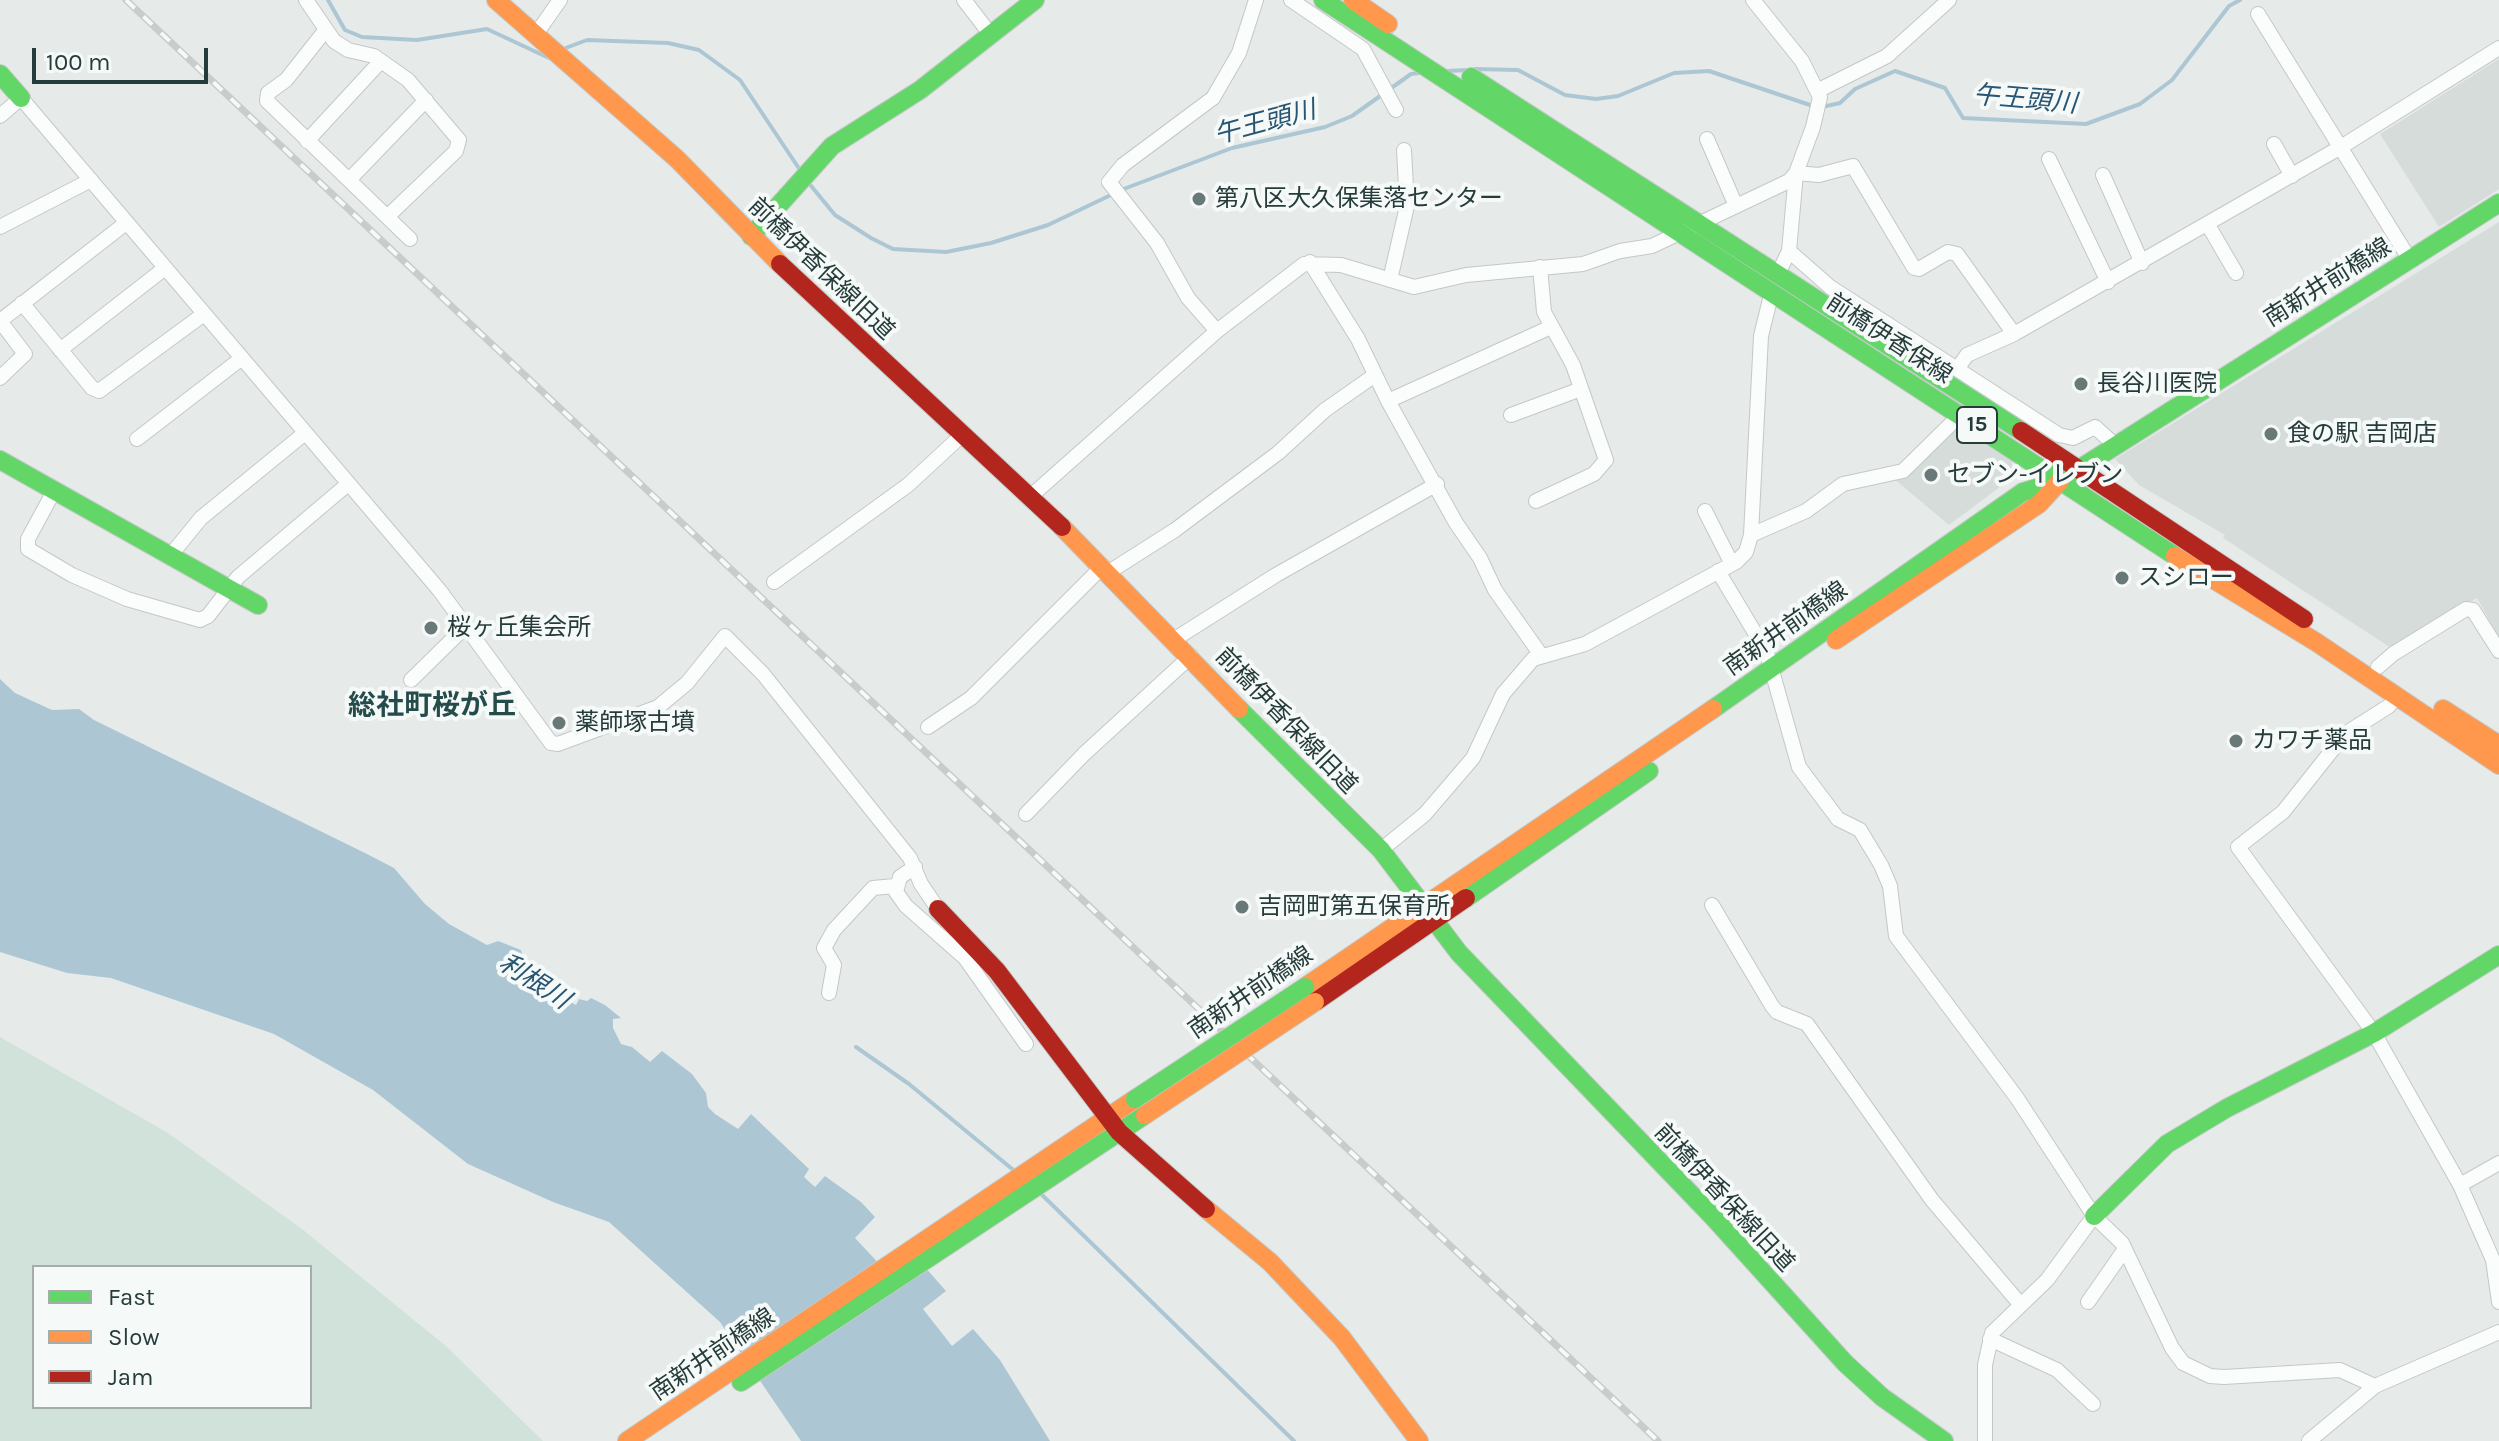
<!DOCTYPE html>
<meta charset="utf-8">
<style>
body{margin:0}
#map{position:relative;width:2499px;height:1441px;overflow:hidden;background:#e6ebea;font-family:Karla,sans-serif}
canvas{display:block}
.legend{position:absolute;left:32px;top:1265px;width:280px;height:144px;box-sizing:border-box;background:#f5f9f8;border:2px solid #a2adac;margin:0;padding:10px 14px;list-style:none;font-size:24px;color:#263c3b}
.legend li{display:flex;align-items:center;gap:16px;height:40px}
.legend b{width:40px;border:2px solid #a2adac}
.scale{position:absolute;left:32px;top:48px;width:176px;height:36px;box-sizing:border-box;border:4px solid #263c3b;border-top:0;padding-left:10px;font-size:24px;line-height:28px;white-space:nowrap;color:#263c3b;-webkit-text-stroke:6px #f5f9f8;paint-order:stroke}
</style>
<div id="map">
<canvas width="2499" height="1441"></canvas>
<ul class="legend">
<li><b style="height:10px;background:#63d668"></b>Fast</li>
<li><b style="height:10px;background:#ff974d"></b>Slow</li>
<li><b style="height:10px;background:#b3261e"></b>Jam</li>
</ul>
<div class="scale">100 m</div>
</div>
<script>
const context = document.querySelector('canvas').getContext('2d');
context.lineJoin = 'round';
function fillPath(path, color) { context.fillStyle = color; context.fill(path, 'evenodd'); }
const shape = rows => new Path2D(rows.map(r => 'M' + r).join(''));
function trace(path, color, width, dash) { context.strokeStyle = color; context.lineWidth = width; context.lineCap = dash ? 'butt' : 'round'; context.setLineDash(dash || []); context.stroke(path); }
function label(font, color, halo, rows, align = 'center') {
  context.font = font + ' Karla,"Noto Sans JP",sans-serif'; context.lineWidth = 8; context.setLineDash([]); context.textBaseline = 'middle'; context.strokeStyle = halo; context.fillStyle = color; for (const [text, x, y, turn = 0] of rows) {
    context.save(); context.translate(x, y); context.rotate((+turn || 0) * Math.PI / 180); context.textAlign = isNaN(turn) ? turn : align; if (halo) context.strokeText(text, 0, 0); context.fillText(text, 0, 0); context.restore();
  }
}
const built = shape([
 [2499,59,2499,189,2439,227,2380,134],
 [2499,222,2499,637,2477,598,2391,648,2223,538,2225,535,2139,485,2115,459],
 [1956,425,2012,458,2012,478,1949,525,1893,478]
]);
const green = shape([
 [0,1037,168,1133,302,1229,446,1346,543,1441,0,1441],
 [34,1267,310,1267,310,1407,34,1407]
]);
const water = shape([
 [0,679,15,693,52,710,79,709,94,720,365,853,394,868,425,904,449,924,487,945,498,941,521,950,525,964,535,972,541,985,576,1005,579,999,587,1001,591,998,605,1005,621,1018,613,1019,613,1028,621,1044,632,1047,650,1062,662,1051,692,1074,706,1093,708,1107,715,1114,738,1129,751,1114,809,1169,804,1177,815,1187,825,1176,861,1202,875,1217,855,1238,885,1270,909,1249,946,1291,923,1309,952,1346,973,1329,1000,1360,1050,1441,801,1441,720,1322,609,1222,553,1202,468,1164,373,1090,274,1034,111,978,67,973,0,952]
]);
const stream = shape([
 [328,0,345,30,362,37,417,40,487,29,549,58],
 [563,49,587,40,668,43,699,50,740,80,800,170],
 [1475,69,1518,70,1565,95,1596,99,1618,96,1674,73,1709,71,1813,106],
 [1447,71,1467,70],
 [1822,107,1840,103,1855,89,1895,71,1945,88,1963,118,2086,124,2140,104,2172,80,2229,6,2240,0],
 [807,181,835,215,871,238,893,249,946,252,991,243,1048,225,1113,194],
 [1121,190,1232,148,1325,127,1352,116,1411,74,1419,73],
 [856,1047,909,1084,1017,1173],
 [1038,1191,1294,1441]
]);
const street = shape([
 [306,0,334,41,348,50,374,56,408,80,459,140,456,151,387,217],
 [964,0,991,35],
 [1291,0,1363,49,1396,110],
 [1753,0,1802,61,1820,97,1813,127,1796,173,1789,251,1778,274],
 [2258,14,2410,260],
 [324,32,286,80,268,93,267,101,410,239],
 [536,34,560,0],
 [1819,90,1887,56,1949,0],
 [0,116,21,98,440,591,551,743,558,744,658,707,687,683,725,636,763,674,910,858,921,884,938,909],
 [1707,139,1736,206],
 [307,141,381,61],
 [2274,144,2292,176],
 [2049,159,2108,282],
 [2103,175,2142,263],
 [349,180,426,100],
 [2208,225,2236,273],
 [0,227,91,180],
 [1789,251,1830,287,2059,435,2073,438,2095,427,2116,446],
 [1310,262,1358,339,1388,401,1456,523,1480,558,1495,590,1541,655],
 [1390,280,1407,206,1404,150],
 [22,303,92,388,99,391,204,314],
 [0,321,126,223],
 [0,321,25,354,0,378],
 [1217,331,1188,298,1157,243,1109,182,1123,165,1213,98,1239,53,1256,0],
 [2014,334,2341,147,2499,48],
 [60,350,165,268],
 [1388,401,1551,327],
 [1511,415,1581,389],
 [137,439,242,358],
 [54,491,28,539,28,549,72,575,127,599,200,620,208,616,238,577,348,484],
 [1031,496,1217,331,1304,264,1341,265,1414,287,1466,275,1583,264,1620,251,1652,246,1789,181,1796,173,1819,175,1853,166,1914,268,1919,269,1948,252,1957,254,2014,334,1967,355,1957,369],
 [1536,501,1594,474,1606,460,1573,365,1544,312,1540,267],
 [1705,511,1732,564],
 [1751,535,1806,511,1843,484,1903,471,1961,414],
 [170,556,201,518,305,433],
 [1718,571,1767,653,1799,767,1838,819,1860,830,1881,865,1890,886,1896,936,2017,1098,2094,1216,2122,1243,2172,1348,2183,1363,2210,1376,2224,1377,2340,1370,2375,1386],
 [1109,572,1175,530,1278,453,1325,410,1375,375],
 [774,582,908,485,961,436],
 [1175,639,1276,575,1437,484],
 [2378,667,2393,654,2466,609,2473,610,2499,651],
 [411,680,466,626],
 [2397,696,2389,706,2345,734,2283,812,2238,847,2374,1033,2460,1185,2493,1260,2499,1302],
 [928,727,971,698,1103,566],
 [1026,814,1084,754,1191,656],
 [1381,850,1425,814,1473,758,1503,694,1533,659,1585,644,1736,562,1746,552,1751,535,1761,336,1772,291],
 [915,867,900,877,896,892,906,906,965,958,1026,1044],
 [1712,905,1772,1006,1777,1012,1807,1024,1932,1200,2020,1304],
 [829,993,834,965,824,948,834,930,873,888,895,886],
 [2460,1185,2499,1163],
 [2088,1302,2125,1249],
 [1990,1339,2057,1370,2093,1404],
 [1985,1441,1985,1365,1992,1333,2047,1280,2094,1216],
 [2309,1441,2375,1386,2499,1332]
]);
const fast = shape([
 [1323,0,2175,556],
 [0,74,21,98],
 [1471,77,2021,431],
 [751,236,832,146,920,90,1035,0],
 [0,460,258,605],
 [1239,709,1381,850,1459,953,1713,1217,1845,1363,1882,1397,1944,1441],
 [1713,709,2023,492,2060,481,2499,203],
 [1466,898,1649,771],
 [2094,1216,2167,1144,2227,1108,2374,1033,2499,955],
 [741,1382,1145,1115]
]);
const slow = shape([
 [496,0,677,159,780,264],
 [1353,0,1388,24],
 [1062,527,1239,709],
 [2175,556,2316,642,2499,765],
 [1836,640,2039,504,2060,481],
 [2443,709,2499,745],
 [1305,987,1713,709],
 [1206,1209,1270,1262,1342,1338,1419,1441],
 [627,1441,1135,1099]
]);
const jam = shape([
 [780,264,1062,527],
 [2021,431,2304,619],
 [938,909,997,971,1119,1132,1206,1209],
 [1315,1002,1466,898]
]);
const rail = shape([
 [126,0,1658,1441]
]);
const fastBridge = shape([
 [1135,1099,1305,987]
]);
const slowBridge = shape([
 [1145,1115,1315,1002]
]);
const markers = [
 [1199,199,8,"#697978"],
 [2081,384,8,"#697978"],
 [2271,434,8,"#697978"],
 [1931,475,8,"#697978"],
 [2122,578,8,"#697978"],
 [431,628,8,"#697978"],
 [559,723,8,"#697978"],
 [2236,741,8,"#697978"],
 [1242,907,8,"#697978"]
];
const shields = [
 [1977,425,40]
];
const shieldNames = [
 ["15",1977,425]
];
const poiNames = [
 ["第八区大久保集落センター",1215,199],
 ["長谷川医院",2097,384],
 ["食の駅 吉岡店",2287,434],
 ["セブン-イレブン",1947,475],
 ["スシロー",2138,578],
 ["桜ヶ丘集会所",447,628],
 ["薬師塚古墳",575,723],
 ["カワチ薬品",2252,741],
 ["吉岡町第五保育所",1258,907]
];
const streetNames = [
 ["前橋伊香保線旧道",821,269,44],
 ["南新井前橋線",2328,283,-32],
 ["前橋伊香保線",1889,339,33],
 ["南新井前橋線",1786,629,-35],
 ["前橋伊香保線旧道",1286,721,46],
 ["南新井前橋線",1251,993,-34],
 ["前橋伊香保線旧道",1724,1198,47],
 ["南新井前橋線",713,1355,-34]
];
const waterNames = [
 ["午王頭川",2025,100,5],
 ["午王頭川",1265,123,-15],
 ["利根川",534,982,33]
];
const quarterNames = [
 ["総社町桜が丘",432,706]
];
fillPath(built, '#d5dcda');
fillPath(green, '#d1e2da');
fillPath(water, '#adc6d4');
trace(stream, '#adc6d4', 4);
trace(street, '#c3c8c7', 16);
trace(fast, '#c3c9c8', 20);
trace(slow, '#c3c9c8', 20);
trace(jam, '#c3c9c8', 20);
trace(street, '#fbfcfc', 14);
trace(fast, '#63d668', 18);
trace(slow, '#ff974d', 18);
trace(jam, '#b3261e', 18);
trace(rail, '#c8cccb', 7);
trace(rail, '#f5f9f8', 4, [12]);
trace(fastBridge, '#c3c9c8', 20, []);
trace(slowBridge, '#c3c9c8', 20, []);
trace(fastBridge, '#63d668', 18);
trace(slowBridge, '#ff974d', 18);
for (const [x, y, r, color] of markers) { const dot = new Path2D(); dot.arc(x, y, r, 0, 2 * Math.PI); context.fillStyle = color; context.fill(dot); trace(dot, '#f5f9f8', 3); }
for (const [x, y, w] of shields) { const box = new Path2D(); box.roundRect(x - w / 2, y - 18, w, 36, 6); context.fillStyle = '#f5f9f8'; context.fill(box); trace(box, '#263c3b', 2); }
label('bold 22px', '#263c3b', null, shieldNames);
label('24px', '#263c3b', '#f5f9f8', poiNames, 'left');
label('24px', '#263c3b', '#f5f9f8', streetNames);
label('italic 26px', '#275572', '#f5f9f8', waterNames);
label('bold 28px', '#244c4b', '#f5f9f8', quarterNames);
</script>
